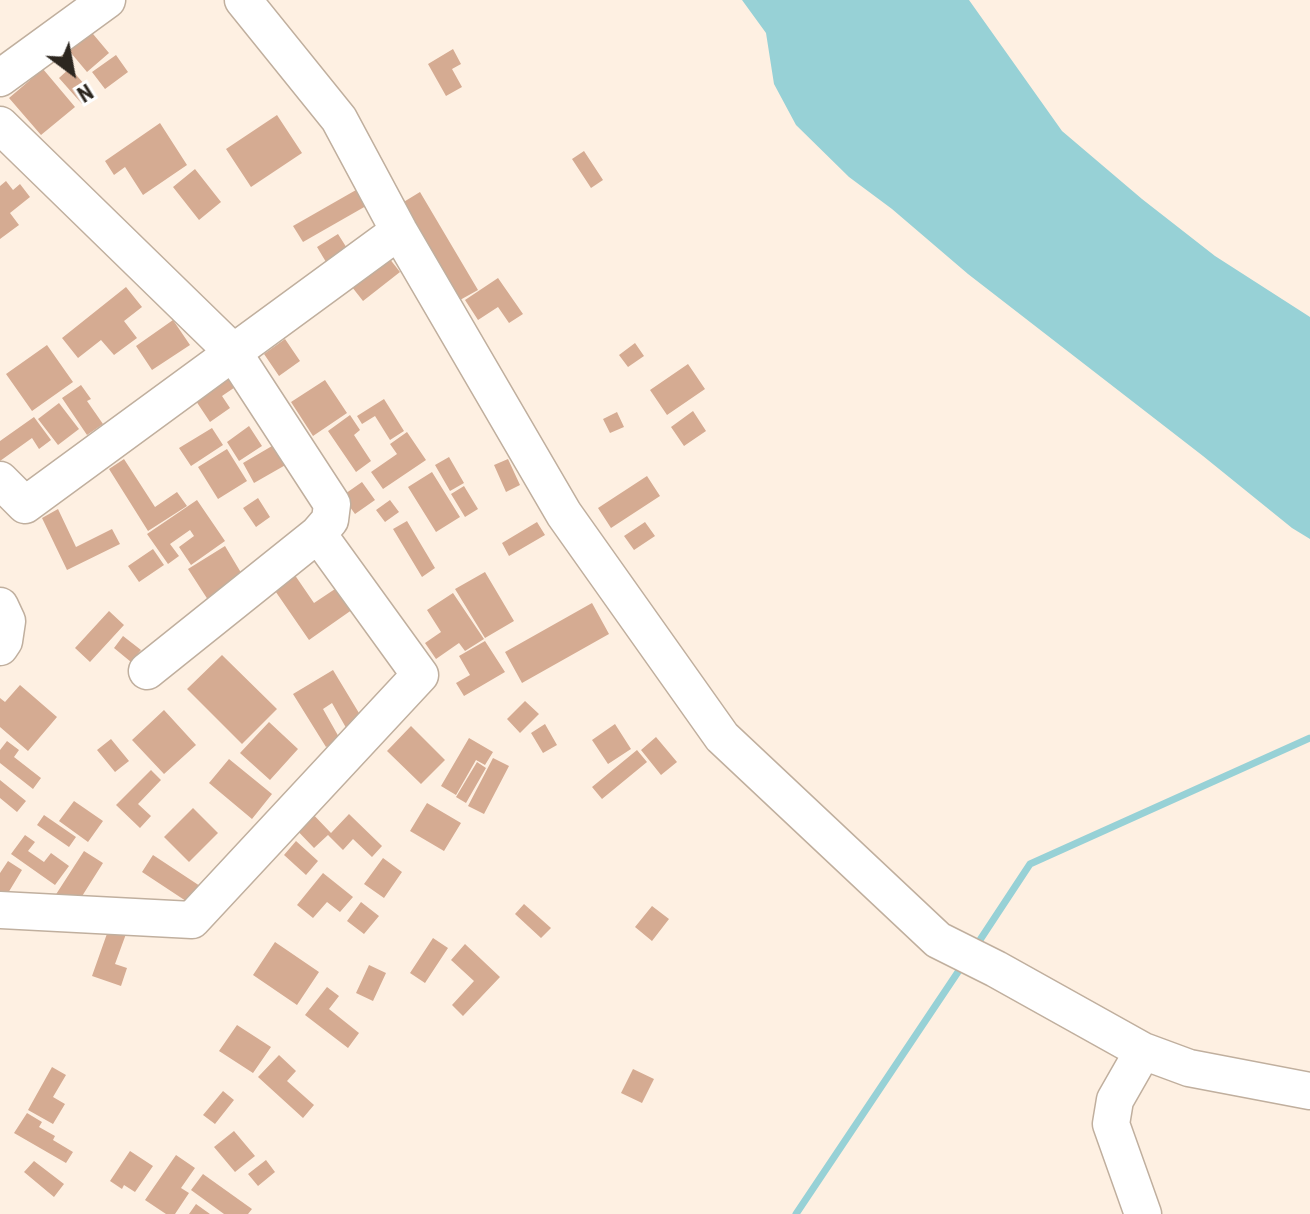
<!DOCTYPE html>
<style>
body{margin:0}
#map{position:relative;width:1310px;height:1214px;overflow:hidden;background:#fef0e2;font-family:"Roboto Condensed",sans-serif}
canvas{display:block}
.north{position:absolute;left:32px;top:32px;width:80px;height:80px;-webkit-text-stroke:6px #fff;paint-order:stroke;rotate:148deg;font-size:22px;font-weight:700;line-height:32px;text-align:center;color:#2c261f}
.north::after{content:'';display:block;margin:auto;width:28px;height:36px;background:#2c261f;clip-path:polygon(50% 0,100% 100%,50% 72%,0 100%)}
</style>
<div id="map">
<canvas width="1310" height="1214"></canvas>
<div class="north">N</div>
</div>
<script>
const context = document.querySelector('canvas').getContext('2d');
context.lineJoin = 'round';
function fillPath(path, color) { context.fillStyle = color; context.fill(path, 'evenodd'); }
const shape = rows => new Path2D(rows.map(r => 'M' + r).join(''));
function trace(path, color, width, dash) { context.strokeStyle = color; context.lineWidth = width; context.lineCap = dash ? 'butt' : 'round'; context.setLineDash(dash || []); context.stroke(path); }
const water = shape([
 [742,0,969,0,1062,131,1142,199,1215,256,1310,317,1310,539,1292,528,1203,456,968,274,892,209,849,177,796,125,774,84,766,33]
]);
const stream = shape([
 [976,946,1030,864,1310,738],
 [796,1214,964,963]
]);
const building = shape([
 [88,28,109,53,87,72,66,47],
 [453,49,461,64,452,69,462,87,446,96,428,64],
 [116,55,128,72,105,89,92,72],
 [70,68,93,94,82,104,59,78],
 [43,69,75,107,41,135,9,98],
 [277,115,302,153,251,187,226,149],
 [160,123,187,165,143,195,125,167,114,175,105,161],
 [584,151,603,180,591,188,572,159],
 [195,169,221,202,199,220,173,187],
 [6,181,13,190,20,184,30,197,10,213,19,225,0,239,0,186],
 [356,190,366,206,303,242,293,226],
 [420,192,478,290,460,300,402,203],
 [338,234,350,253,329,267,317,247],
 [389,258,400,272,363,301,352,287],
 [498,278,523,314,509,323,498,307,478,320,465,300],
 [126,287,142,307,124,321,137,338,114,355,101,340,78,358,62,338],
 [173,320,190,345,152,370,136,346],
 [285,339,300,361,279,376,264,354],
 [635,343,644,356,628,367,619,355],
 [47,345,73,382,32,411,6,374],
 [688,364,705,389,667,415,650,390],
 [239,368,247,379,222,396,230,408,210,422,194,398],
 [325,380,347,413,313,436,291,402],
 [81,385,91,399,87,401,103,424,87,435,62,398],
 [384,399,404,431,390,440,375,416,362,424,357,416],
 [59,403,79,429,58,445,38,419],
 [693,411,706,431,684,446,671,427],
 [617,412,624,427,610,433,603,419],
 [350,415,360,430,354,435,371,461,356,472,328,431],
 [34,417,51,440,39,449,32,438,0,461,0,441],
 [249,426,262,446,239,461,227,442],
 [212,428,223,445,191,466,179,448],
 [407,432,426,460,383,489,371,472,397,454,390,444],
 [284,439,296,459,254,483,243,463],
 [227,449,247,481,218,499,198,467],
 [449,457,464,483,450,491,435,465],
 [124,459,155,507,177,492,187,506,148,531,109,469],
 [508,459,520,485,506,492,494,465],
 [432,472,460,517,436,532,408,487],
 [647,476,660,496,611,528,598,508],
 [362,482,375,500,355,514,342,496],
 [464,486,478,509,465,517,451,494],
 [258,498,270,517,256,527,243,508],
 [197,500,225,541,191,565,179,547,194,536,190,530,170,544,179,556,168,564,147,534],
 [390,500,399,512,385,522,376,510],
 [58,509,76,547,112,529,120,544,67,570,42,518],
 [407,521,435,568,422,577,393,529],
 [537,522,545,535,509,556,502,543],
 [645,522,655,536,634,550,624,536],
 [225,546,246,581,210,603,188,569],
 [153,549,164,565,139,582,128,566],
 [290,568,314,603,341,585,356,607,309,640,269,582],
 [485,572,514,621,485,638,455,589],
 [453,593,484,639,465,651,459,643,436,659,425,643,441,632,427,610],
 [592,603,609,634,522,683,505,652],
 [109,611,124,625,90,662,75,648],
 [123,636,141,650,131,662,114,648],
 [485,641,505,672,464,696,456,683,470,675,459,656],
 [222,655,277,709,242,744,187,689],
 [333,670,365,723,349,733,332,703,323,709,340,739,326,747,293,694],
 [20,685,57,717,28,751,0,727,0,698,5,702],
 [525,701,539,714,520,733,507,719],
 [164,710,196,745,164,774,132,740],
 [269,722,298,749,270,780,240,753],
 [545,724,557,745,543,753,531,733],
 [615,724,631,749,608,764,592,740],
 [411,726,445,760,421,784,387,751],
 [656,737,677,762,661,775,641,750],
 [469,738,493,752,485,765,476,760,456,795,441,786],
 [111,739,129,761,115,772,97,750],
 [7,741,19,750,14,757,41,778,33,789,0,763,0,750],
 [637,750,647,762,602,799,592,787],
 [493,758,509,766,484,814,468,806],
 [229,759,272,794,252,819,209,783],
 [477,762,486,768,466,803,456,797],
 [151,770,161,780,138,804,151,816,140,828,116,805],
 [0,780,26,801,17,812,0,798],
 [74,801,103,821,88,842,59,821],
 [427,803,461,823,444,851,410,831],
 [193,808,218,833,189,862,164,837],
 [308,809,331,833,349,814,382,846,372,857,353,839,343,850,328,835,314,848,291,824],
 [44,815,76,837,69,847,37,825],
 [25,835,35,842,28,851,44,862,51,853,69,866,55,885,11,854],
 [296,841,318,861,306,875,284,855],
 [84,851,103,863,72,912,53,899],
 [153,855,200,886,189,903,142,872],
 [383,858,402,872,384,898,364,884],
 [8,861,22,870,2,903,0,901,0,873],
 [323,873,353,897,340,912,327,902,313,918,297,905],
 [361,902,379,916,364,934,347,921],
 [524,904,551,928,541,938,515,914],
 [652,906,669,919,652,941,635,927],
 [109,928,126,934,115,964,127,968,121,986,92,976],
 [433,938,448,948,425,983,410,973],
 [275,942,319,972,297,1005,253,975],
 [465,944,500,977,463,1016,452,1005,474,981,451,960],
 [369,965,386,973,373,1001,356,993],
 [327,987,339,996,329,1009,359,1033,348,1048,305,1015],
 [237,1025,271,1047,253,1073,219,1051],
 [279,1055,296,1071,287,1081,314,1105,303,1118,258,1077],
 [52,1067,66,1075,53,1097,65,1104,53,1124,28,1110],
 [633,1069,654,1079,642,1103,621,1093],
 [223,1091,234,1100,215,1124,203,1115],
 [27,1113,42,1122,39,1127,55,1136,53,1140,73,1152,66,1163,14,1133],
 [234,1131,255,1156,235,1172,214,1147],
 [130,1151,153,1166,135,1192,124,1185,122,1189,110,1181],
 [176,1155,195,1168,181,1188,189,1193,175,1214,166,1214,145,1200],
 [266,1160,275,1172,258,1186,248,1174],
 [34,1161,64,1184,54,1197,24,1172],
 [203,1174,252,1209,248,1214,224,1214,191,1190],
 [196,1204,210,1214,189,1214]
]);
const minor = shape([
 [243,0,339,119,399,231,564,514,722,737,938,940,996,969,1143,1051,1189,1068,1310,1091],
 [0,78,107,0],
 [0,125,233,352,332,504,330,520,318,534,147,671],
 [0,480,25,505,399,231],
 [0,606,7,621,4,641,0,647],
 [0,910,192,920,420,675,318,534],
 [1143,1214,1111,1124,1115,1100,1143,1051]
]);
fillPath(water, '#97d1d6');
trace(stream, '#97d1d6', 7);
fillPath(building, '#d5ab92');
trace(minor, '#c0af9e', 39);
trace(minor, '#fff', 36);
</script>
